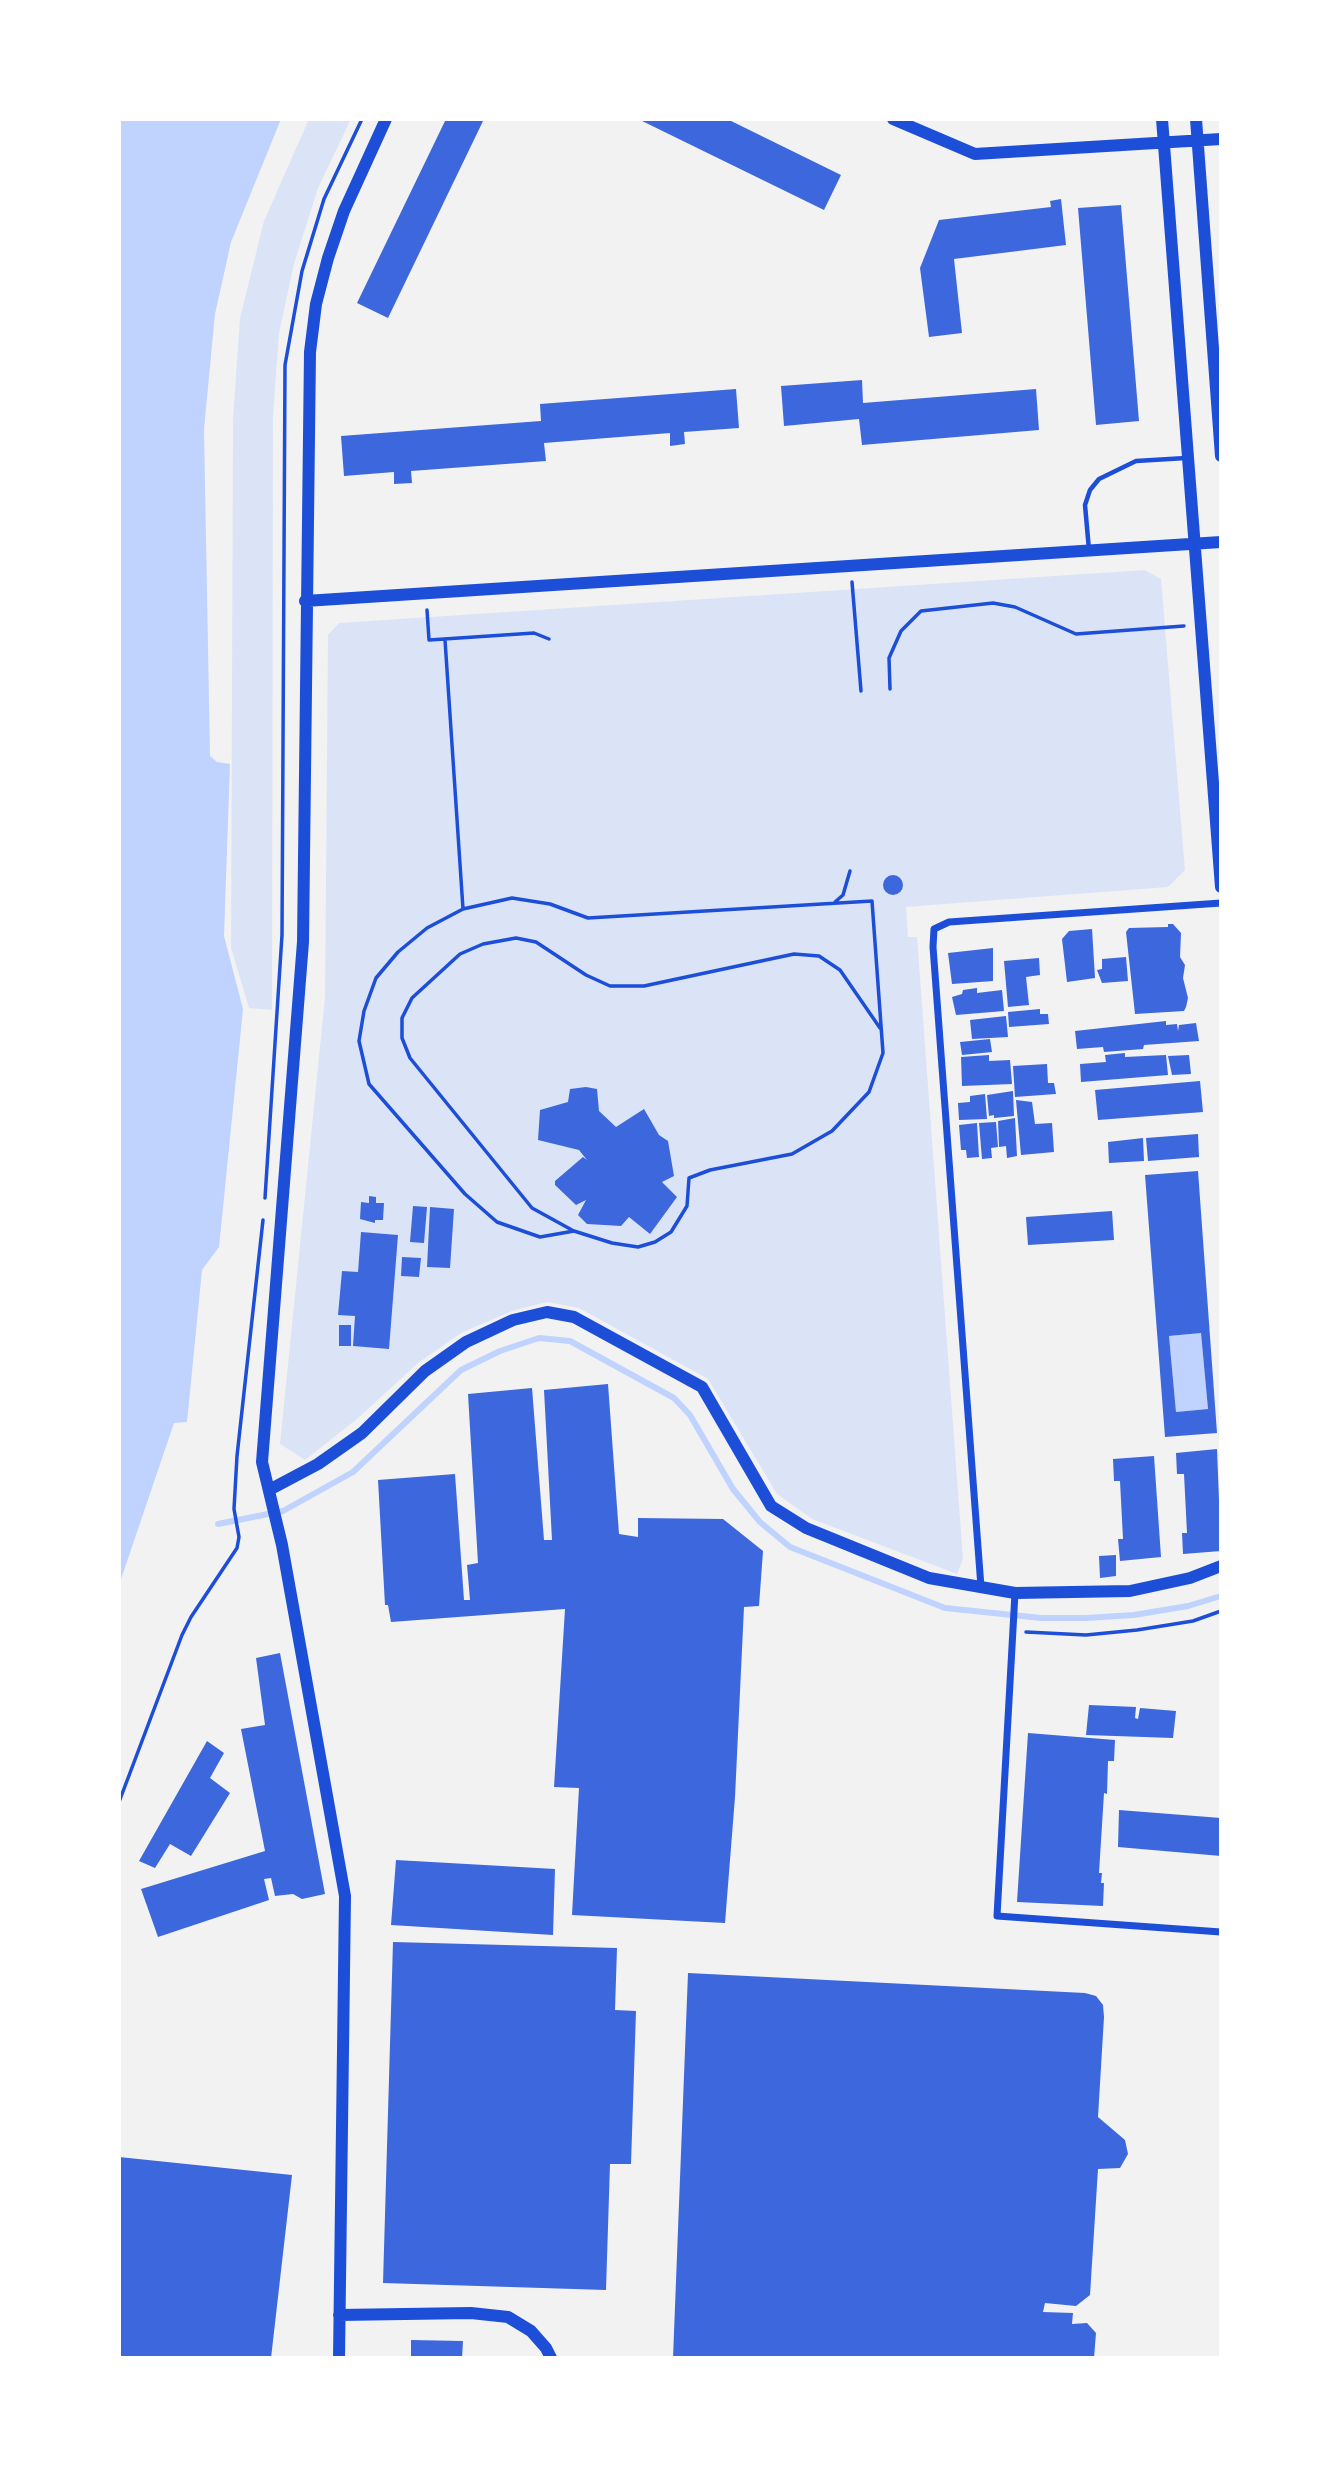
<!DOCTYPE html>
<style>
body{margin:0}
#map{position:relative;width:1340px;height:2477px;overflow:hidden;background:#f2f2f2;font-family:"Source Sans 3",sans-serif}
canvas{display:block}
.frame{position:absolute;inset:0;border:121px solid #fff;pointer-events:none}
</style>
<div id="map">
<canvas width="1340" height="2477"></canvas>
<div class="frame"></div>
</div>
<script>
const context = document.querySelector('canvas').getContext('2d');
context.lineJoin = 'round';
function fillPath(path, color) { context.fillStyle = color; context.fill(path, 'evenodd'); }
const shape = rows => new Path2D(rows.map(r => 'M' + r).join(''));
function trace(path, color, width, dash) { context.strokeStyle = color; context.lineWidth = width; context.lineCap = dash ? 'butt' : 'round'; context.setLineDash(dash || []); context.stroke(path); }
const green = shape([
 [309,119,351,119,318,188,294,264,279,333,273,416,272,1010,249,1008,231,948,233,419,240,318,264,221],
 [1145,570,1161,579,1185,870,1168,887,906,907,908,937,917,937,963,1559,957,1574,812,1519,777,1494,708,1379,579,1308,547,1302,512,1311,461,1333,418,1363,357,1419,305,1460,280,1444,325,997,328,635,339,623]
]);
const water = shape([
 [119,119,281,119,231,242,215,314,204,429,210,756,217,762,230,764,224,936,243,1009,219,1247,202,1270,187,1422,174,1423,119,1585],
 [1201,1333,1208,1409,1176,1412,1169,1336]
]);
const stream = shape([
 [218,1524,283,1511,353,1472,461,1370,500,1351,539,1338,570,1341,674,1398,690,1415,733,1489,760,1522,790,1547,945,1608,1041,1618,1086,1618,1134,1615,1188,1606,1221,1596]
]);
const building = shape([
 [446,119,484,119,388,318,357,303],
 [638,119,727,119,841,175,824,210],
 [1061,199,1066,245,954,259,962,333,929,337,920,268,939,220,1051,207,1050,201],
 [1121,205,1139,421,1096,425,1078,208],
 [862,380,863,403,1036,389,1039,430,862,445,859,419,784,426,781,386],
 [736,389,739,428,684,432,685,444,670,446,670,433,544,443,546,461,411,471,412,483,394,484,394,472,344,476,341,436,541,421,540,404],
 '883 885a10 10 0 1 1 20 0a10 10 0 1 1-20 0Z',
 [1168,924,1173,924,1181,933,1180,957,1185,965,1183,978,1188,998,1186,1007,1184,1011,1135,1014,1126,932,1129,928,1168,927],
 [1092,929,1095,978,1067,982,1062,939,1069,931],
 [993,948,993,981,952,984,948,953],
 [1126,957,1128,981,1102,983,1097,970,1102,969,1102,959],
 [1039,958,1040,975,1026,977,1029,1005,1008,1007,1004,961],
 [977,988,977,993,1002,990,1004,1011,956,1015,952,997,962,994,963,990],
 [1040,1009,1040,1014,1048,1014,1049,1024,1009,1027,1008,1012],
 [1006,1016,1008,1037,972,1039,970,1020],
 [1166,1021,1166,1025,1177,1024,1178,1031,1179,1025,1196,1023,1199,1041,1144,1045,1143,1049,1104,1052,1103,1047,1077,1049,1075,1031],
 [990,1039,992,1052,962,1055,960,1042],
 [1125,1053,1125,1057,1166,1055,1168,1075,1081,1082,1080,1064,1106,1062,1105,1055],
 [989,1055,989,1061,1010,1060,1012,1084,962,1086,961,1057],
 [1189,1055,1191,1074,1172,1075,1168,1056],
 [1047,1064,1048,1083,1054,1083,1056,1094,1015,1097,1013,1066],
 [1200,1081,1203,1112,1098,1120,1095,1090],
 [586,1087,597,1089,599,1111,616,1127,644,1109,659,1135,668,1141,674,1176,662,1182,677,1197,650,1234,629,1217,621,1226,587,1224,578,1215,586,1200,576,1205,555,1185,555,1181,583,1157,587,1160,579,1150,538,1140,540,1110,568,1102,570,1089],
 [1013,1091,1014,1116,994,1118,994,1115,989,1116,987,1095],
 [985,1094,987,1119,959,1120,958,1103,970,1102,970,1096],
 [1016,1100,1032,1102,1035,1124,1052,1123,1054,1152,1021,1155],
 [1015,1118,1017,1156,1007,1158,1006,1146,999,1147,998,1121],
 [996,1122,998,1147,991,1148,992,1158,982,1159,979,1123],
 [977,1123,979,1157,967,1158,966,1150,961,1150,959,1125],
 [1198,1134,1199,1157,1148,1161,1146,1138],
 [1143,1138,1144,1161,1109,1163,1108,1142],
 [1198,1171,1217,1433,1165,1437,1145,1175],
 [1201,1333,1208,1409,1176,1412,1169,1336],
 [369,1196,376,1197,376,1203,384,1203,383,1220,375,1220,375,1223,360,1219,361,1202,369,1203],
 [413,1206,427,1207,424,1243,410,1242],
 [430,1207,454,1209,450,1268,427,1267],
 [1112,1211,1114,1240,1028,1245,1026,1217],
 [361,1232,398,1235,389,1349,353,1346,355,1316,338,1315,342,1271,358,1272],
 [402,1257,421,1258,419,1277,401,1276],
 [339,1325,351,1325,351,1346,339,1346],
 [608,1384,619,1534,638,1537,638,1518,723,1519,763,1551,759,1606,744,1607,735,1797,725,1923,572,1915,579,1788,554,1787,565,1609,391,1622,388,1605,385,1605,378,1480,455,1474,464,1600,470,1600,467,1565,478,1563,468,1394,532,1388,544,1540,552,1540,544,1390],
 [1217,1449,1221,1551,1183,1554,1182,1533,1187,1533,1184,1474,1177,1474,1176,1453],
 [1154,1456,1161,1557,1120,1561,1118,1539,1123,1539,1120,1481,1114,1481,1113,1459],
 [1116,1555,1116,1576,1100,1578,1099,1556],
 [280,1653,325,1894,302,1899,293,1894,275,1896,271,1878,264,1879,269,1900,158,1937,141,1889,265,1851,241,1729,265,1725,256,1658],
 [1089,1705,1136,1707,1135,1718,1138,1719,1140,1708,1176,1711,1173,1738,1086,1735],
 [1028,1733,1115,1740,1114,1761,1108,1761,1107,1794,1104,1793,1099,1873,1102,1873,1101,1883,1104,1883,1103,1906,1017,1902],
 [207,1741,224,1753,210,1778,230,1793,191,1856,170,1844,155,1868,139,1861],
 [1119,1810,1221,1818,1221,1856,1118,1847],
 [396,1860,555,1869,553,1935,391,1925],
 [393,1942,617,1948,615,2010,636,2011,631,2164,610,2164,606,2290,383,2283],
 [688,1973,1085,1993,1096,1996,1103,2005,1104,2017,1098,2117,1125,2140,1128,2154,1120,2168,1098,2169,1090,2295,1076,2306,1045,2303,1043,2312,1073,2313,1072,2324,1087,2323,1096,2333,1094,2358,673,2358],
 [119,2157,292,2175,271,2358,119,2358],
 [411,2340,463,2341,462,2358,411,2358]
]);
const path = shape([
 [852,582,861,691],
 [427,610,429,640,534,633,549,639],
 [445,640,463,909],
 [890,689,889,658,901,631,921,611,993,603,1015,607,1076,634,1184,626],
 [512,898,550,904,588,918,872,901,883,1053,869,1092,832,1131,792,1154,710,1170,689,1178,687,1206,671,1232,655,1242,638,1247,612,1243,574,1231,540,1237,497,1222,465,1194,369,1084,359,1041,364,1011,376,978,398,952,427,928,463,909,512,898],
 [835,902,843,895,850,871],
 [265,1198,282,935,285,365,302,271,324,199,362,119],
 [572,1230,532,1208,410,1058,402,1038,402,1018,412,998,460,954,483,944,516,938,536,942,586,975,610,986,644,986,794,954,819,956,840,970,880,1028],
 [1026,1632,1086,1635,1137,1630,1193,1621,1221,1611],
 [119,1802,182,1635,191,1617,237,1548,239,1537,234,1509,237,1456,263,1220]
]);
const service = shape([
 [1089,550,1085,505,1090,490,1099,479,1136,461,1186,458]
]);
const minor = shape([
 [981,1587,933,947,934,929,949,922,1221,903],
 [1015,1593,997,1916,1221,1932]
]);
const tertiary = shape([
 [893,119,975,154,1221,139],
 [1162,119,1221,887],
 [1196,119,1221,456],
 [305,601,1221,542],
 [269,1490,318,1464,362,1433,425,1371,466,1342,513,1320,547,1312,574,1317,702,1387,771,1506,806,1528,929,1578,1015,1593,1130,1591,1190,1578,1221,1566],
 [339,2315,471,2313,508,2317,531,2331,546,2348,551,2358],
 [339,2358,345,1896,282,1545,262,1462,303,942,310,352,316,304,328,258,344,211,386,119]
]);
fillPath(green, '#dbe4f7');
fillPath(water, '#bfd3fe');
trace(stream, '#bfd3fe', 6);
fillPath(building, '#3d67dc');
trace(path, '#1d4ed8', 3.5);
trace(service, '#1d4ed8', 4.5);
trace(minor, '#1d4ed8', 7);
trace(tertiary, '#1d4ed8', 12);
</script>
